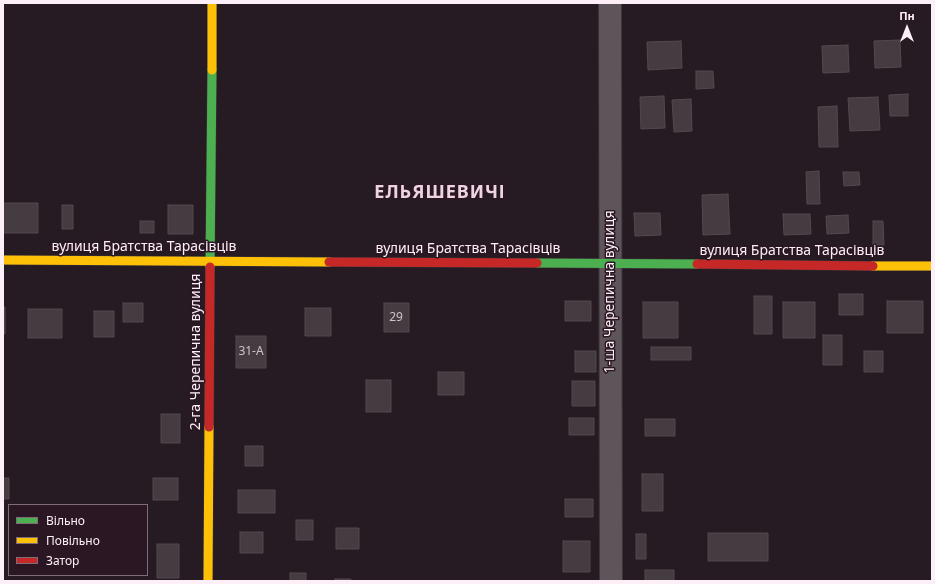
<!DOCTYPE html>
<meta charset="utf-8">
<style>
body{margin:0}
#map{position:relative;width:935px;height:584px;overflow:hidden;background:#261b22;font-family:"Noto Sans",sans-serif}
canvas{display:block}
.frame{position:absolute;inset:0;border:4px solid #fdeff7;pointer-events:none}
.legend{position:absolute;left:8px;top:504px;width:140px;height:72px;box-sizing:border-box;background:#2a1723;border:1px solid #7e6d78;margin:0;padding:5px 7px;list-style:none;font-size:12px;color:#fdeff7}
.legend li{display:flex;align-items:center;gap:8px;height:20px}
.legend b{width:20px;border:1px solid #7e6d78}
.north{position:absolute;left:887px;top:8px;width:40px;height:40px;-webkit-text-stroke:3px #2a1723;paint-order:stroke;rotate:0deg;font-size:11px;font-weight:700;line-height:16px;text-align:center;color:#fdeff7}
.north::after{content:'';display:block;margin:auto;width:14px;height:18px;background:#fdeff7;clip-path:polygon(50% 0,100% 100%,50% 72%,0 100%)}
</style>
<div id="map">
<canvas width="935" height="584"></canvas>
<div class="frame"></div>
<ul class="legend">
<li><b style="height:5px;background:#4caf50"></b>Вільно</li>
<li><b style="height:5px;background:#ffc107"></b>Повільно</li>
<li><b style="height:5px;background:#c62828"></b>Затор</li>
</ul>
<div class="north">Пн</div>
</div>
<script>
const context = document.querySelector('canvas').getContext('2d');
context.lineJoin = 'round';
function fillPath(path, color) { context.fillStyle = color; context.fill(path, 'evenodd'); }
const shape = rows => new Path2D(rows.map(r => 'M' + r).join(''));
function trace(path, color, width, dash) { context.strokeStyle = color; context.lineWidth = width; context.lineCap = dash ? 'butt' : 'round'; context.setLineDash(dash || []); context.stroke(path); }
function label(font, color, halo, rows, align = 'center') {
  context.font = font + ' "Noto Sans",sans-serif'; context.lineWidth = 3; context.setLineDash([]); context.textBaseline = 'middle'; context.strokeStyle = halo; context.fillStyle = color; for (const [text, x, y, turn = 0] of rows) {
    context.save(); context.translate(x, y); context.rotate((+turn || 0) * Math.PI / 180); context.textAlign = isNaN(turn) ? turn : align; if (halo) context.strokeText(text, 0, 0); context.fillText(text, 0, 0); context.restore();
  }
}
const building = shape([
 [900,40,901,67,875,68,874,41,900,40],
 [681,41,682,68,648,70,647,42,681,41],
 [848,45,849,72,823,73,822,46,848,45],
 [696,71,713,71,714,88,696,89,696,71],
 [908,94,908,116,890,116,889,95,908,94],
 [664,96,665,128,641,129,640,97,664,96],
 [878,97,880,130,850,131,848,98,878,97],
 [691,99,692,131,674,132,672,100,691,99],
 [837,106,838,147,819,147,818,107,837,106],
 [819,171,820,204,807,204,806,172,819,171],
 [843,172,859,172,860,185,844,186,843,172],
 [728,194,730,234,703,235,702,195,728,194],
 [3,203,38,203,38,233,3,233,3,203],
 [62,205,73,205,73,229,62,229,62,205],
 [168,205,193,205,193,234,168,234,168,205],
 [634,213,660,213,661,235,635,236,634,213],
 [783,214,810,214,811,234,784,235,783,214],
 [848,215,849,233,827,234,826,216,848,215],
 [140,221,154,221,154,233,140,233,140,221],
 [873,221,883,221,884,245,873,245,873,221],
 [839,294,863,294,863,315,839,315,839,294],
 [754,296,772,296,772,334,754,334,754,296],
 [565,301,591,301,591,321,565,321,565,301],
 [887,301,923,301,923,333,887,333,887,301],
 [643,302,678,302,678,338,643,338,643,302],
 [783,302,815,302,815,338,783,338,783,302],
 [123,303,143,303,143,322,123,322,123,303],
 [384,303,409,303,409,332,384,332,384,303],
 [3,307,5,307,5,334,3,334,3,307],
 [305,308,331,308,331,336,305,336,305,308],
 [28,309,62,309,62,338,28,338,28,309],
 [94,311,114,311,114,337,94,337,94,311],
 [823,335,842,335,842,365,823,365,823,335],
 [236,336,266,336,266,368,236,368,236,336],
 [651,347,691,347,691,360,651,360,651,347],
 [575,351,596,351,596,372,575,372,575,351],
 [864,351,883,351,883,372,864,372,864,351],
 [438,372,464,372,464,395,438,395,438,372],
 [366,380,391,380,391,412,366,412,366,380],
 [572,381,595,381,595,406,572,406,572,381],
 [161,414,180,414,180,443,161,443,161,414],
 [569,418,594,418,594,435,569,435,569,418],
 [645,419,675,419,675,436,645,436,645,419],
 [245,446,263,446,263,466,245,466,245,446],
 [642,474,663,474,663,511,642,511,642,474],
 [3,478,9,478,9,499,3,499,3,478],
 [153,478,178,478,178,500,153,500,153,478],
 [238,490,275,490,275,513,238,513,238,490],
 [565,499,593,499,593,517,565,517,565,499],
 [296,520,313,520,313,540,296,540,296,520],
 [336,528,359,528,359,549,336,549,336,528],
 [240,532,263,532,263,553,240,553,240,532],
 [708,533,768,533,768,561,708,561,708,533],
 [636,534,646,534,646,559,636,559,636,534],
 [563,541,590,541,590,572,563,572,563,541],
 [157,544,179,544,179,578,157,578,157,544],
 [645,570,674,570,674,581,645,581,645,570],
 [290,573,306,573,306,581,290,581,290,573],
 [335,579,351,579,351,581,335,581,335,579]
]);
const street = shape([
 [610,3,611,581]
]);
const fast = shape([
 [537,263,697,264],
 [210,267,212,70]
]);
const slow = shape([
 [212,70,212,3],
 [3,260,329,262],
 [873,266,932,266],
 [208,581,209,427]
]);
const jam = shape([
 [329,262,537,263],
 [697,264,873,266],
 [209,427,210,267]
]);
const numberNames = [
 ["29",396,318],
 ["31-А",251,352]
];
const streetNames = [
 ["вулиця Братства Тарасівців",144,247],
 ["вулиця Братства Тарасівців",468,249],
 ["вулиця Братства Тарасівців",792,251],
 ["1-ша Черепична вулиця",610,292,-90],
 ["2-га Черепична вулиця",196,352,-90]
];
const districtNames = [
 ["ЕЛЬЯШЕВИЧІ",440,193]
];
fillPath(building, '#453c42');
trace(building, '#53494f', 1);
trace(street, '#3d3539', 24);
trace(fast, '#3d3539', 10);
trace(slow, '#3d3539', 10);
trace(jam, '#3d3539', 10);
trace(street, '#5e555a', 22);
trace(fast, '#4caf50', 9);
trace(slow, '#ffc107', 9);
trace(jam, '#c62828', 9);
label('12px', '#cfc2ca', null, numberNames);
label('14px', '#fdeff7', '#2a1723', streetNames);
context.letterSpacing = '1px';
label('bold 18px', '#eed3e3', '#2a1723', districtNames);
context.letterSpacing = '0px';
</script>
